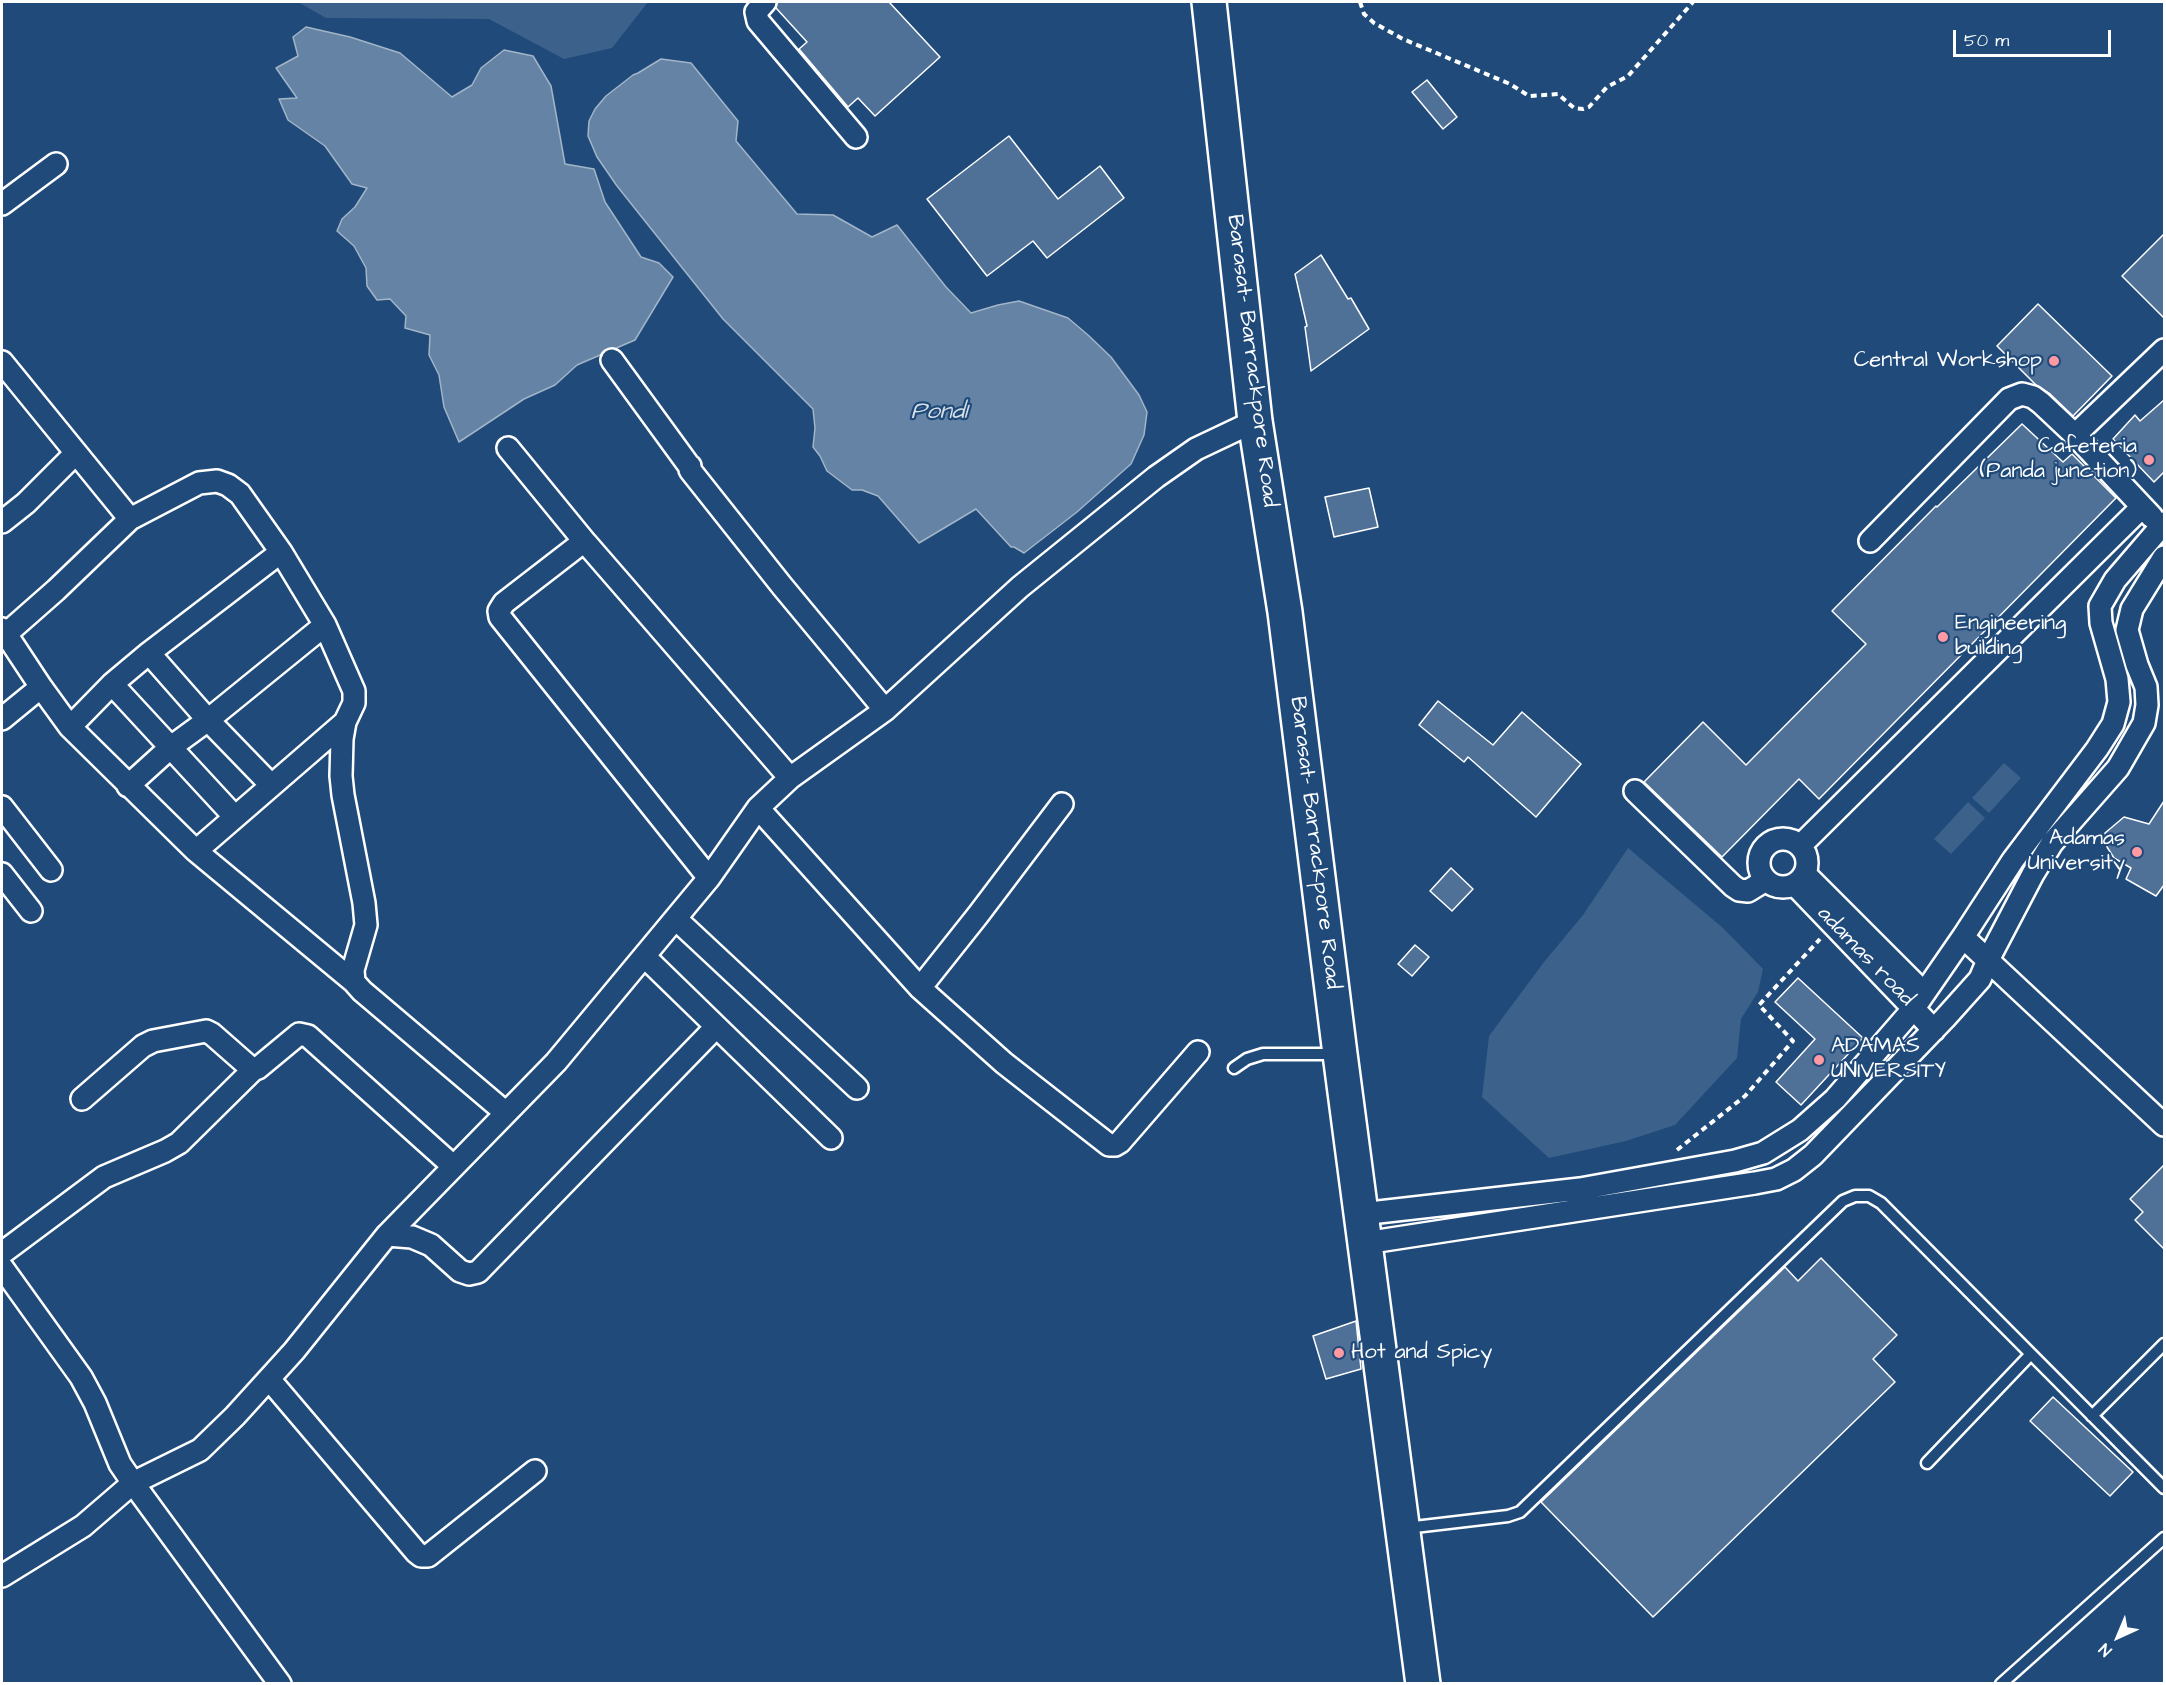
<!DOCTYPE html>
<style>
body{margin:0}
#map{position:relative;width:2166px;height:1685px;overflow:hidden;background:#1f4a7a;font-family:"Architects Daughter",sans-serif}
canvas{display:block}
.frame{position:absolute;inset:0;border:3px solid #fff;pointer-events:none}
.north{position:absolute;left:2088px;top:1607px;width:60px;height:60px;-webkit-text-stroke:4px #1f4a7a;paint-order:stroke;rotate:224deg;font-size:16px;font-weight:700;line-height:24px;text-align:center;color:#fff}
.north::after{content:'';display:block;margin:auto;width:21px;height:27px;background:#fff;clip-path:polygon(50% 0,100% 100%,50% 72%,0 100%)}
.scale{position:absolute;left:1953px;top:30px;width:158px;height:27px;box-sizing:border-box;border:3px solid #fff;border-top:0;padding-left:8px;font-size:18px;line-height:21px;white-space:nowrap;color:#fff;-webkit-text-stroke:4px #1f4a7a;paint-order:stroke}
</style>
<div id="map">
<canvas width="2166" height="1685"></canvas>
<div class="frame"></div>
<div class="north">N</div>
<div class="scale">50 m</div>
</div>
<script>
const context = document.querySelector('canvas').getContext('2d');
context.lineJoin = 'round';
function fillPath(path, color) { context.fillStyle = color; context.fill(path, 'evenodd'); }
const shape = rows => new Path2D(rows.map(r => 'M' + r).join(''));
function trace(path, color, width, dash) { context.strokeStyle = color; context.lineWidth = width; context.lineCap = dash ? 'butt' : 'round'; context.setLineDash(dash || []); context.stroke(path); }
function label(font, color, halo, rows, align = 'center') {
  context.font = font + ' "Architects Daughter",sans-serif'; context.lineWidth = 4.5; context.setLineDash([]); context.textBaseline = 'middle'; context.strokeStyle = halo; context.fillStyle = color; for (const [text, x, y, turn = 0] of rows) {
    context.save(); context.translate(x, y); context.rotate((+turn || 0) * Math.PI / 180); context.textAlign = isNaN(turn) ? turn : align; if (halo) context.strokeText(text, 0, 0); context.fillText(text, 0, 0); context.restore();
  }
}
const green = shape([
 [298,2,648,2,612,48,564,59,489,19,326,18],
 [2004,763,2021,778,1989,813,1972,798],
 [1968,802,1985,818,1951,854,1934,839],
 [1628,848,1723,928,1763,969,1758,992,1741,1019,1737,1058,1675,1125,1626,1141,1549,1158,1482,1097,1489,1036,1544,962,1583,915]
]);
const water = shape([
 [306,27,350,37,400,53,452,97,472,85,481,68,504,50,533,56,551,86,565,164,594,169,605,202,641,257,659,263,673,277,635,340,577,365,555,385,524,399,459,442,444,407,439,375,429,355,430,335,405,328,406,316,390,299,377,300,367,286,366,268,354,246,337,231,342,219,355,207,367,188,352,184,325,146,288,120,279,99,297,98,276,68,298,56,293,37,306,27],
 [661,59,691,63,738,121,736,141,797,214,833,215,872,237,897,225,946,287,971,313,998,305,1019,301,1068,318,1088,335,1111,357,1139,395,1147,412,1144,435,1131,464,1077,512,1024,553,1014,547,1011,547,976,509,919,543,878,496,862,490,852,490,827,471,820,456,813,447,815,428,813,409,723,319,617,186,597,157,588,136,589,121,595,109,606,96,633,75,638,73,661,59]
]);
const building = shape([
 [777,2,889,2,940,57,875,116,858,98,848,107,799,49,807,42,776,8,777,2],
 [1427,80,1457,117,1443,129,1412,92,1427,80],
 [1009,136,1058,199,1100,166,1124,198,1047,258,1033,241,987,276,927,199,1009,136],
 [2164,234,2164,318,2122,276,2164,234],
 [1321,255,1348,299,1351,298,1369,329,1311,371,1305,327,1307,326,1295,274,1321,255],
 [2038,304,2112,376,2073,416,2050,394,2036,385,1997,346,2038,304],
 [2164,400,2164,472,2154,482,2113,439,2135,415,2140,421,2164,400],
 [2022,424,2063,462,2072,454,2116,498,1819,799,1799,779,1722,857,1644,782,1703,722,1746,765,1866,644,1832,611,1936,506,1937,507,2022,424],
 [1369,488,1378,527,1334,537,1325,497,1369,488],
 [1438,701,1493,745,1522,712,1581,764,1536,817,1468,757,1464,762,1419,725,1438,701],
 [2164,801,2164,885,2156,896,2126,879,2131,868,2114,858,2107,847,2105,833,2124,817,2149,824,2164,801],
 [1451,868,1473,889,1452,911,1430,891,1451,868],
 [1415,945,1429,957,1412,976,1398,964,1415,945],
 [1798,978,1863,1038,1801,1105,1776,1082,1815,1039,1775,1002,1798,978],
 [2164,1165,2164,1249,2135,1220,2143,1212,2130,1199,2164,1165],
 [1821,1258,1897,1335,1873,1359,1895,1382,1653,1617,1541,1502,1785,1267,1798,1281,1821,1258],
 [1356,1321,1361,1369,1326,1379,1313,1336,1356,1321],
 [2053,1397,2133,1472,2110,1496,2030,1421,2053,1397]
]);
const path = shape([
 [1360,2,1364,14,1374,23,1403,39,1510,84,1529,96,1558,94,1574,108,1583,109,1589,107,1607,87,1628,76,1693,2],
 [1677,1150,1745,1096,1793,1041,1759,1005,1820,939]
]);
const service = shape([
 [1234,1068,1247,1059,1263,1054,1338,1054],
 [2092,1416,2164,1344],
 [1927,1463,2031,1354],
 [1406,1528,1508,1516,1520,1512,1843,1201,1855,1196,1869,1196,1881,1203,2164,1488],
 [2001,1684,2164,1538]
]);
const minor = shape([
 [765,2,756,12,758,21,856,137],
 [2,204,56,164],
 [612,360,690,467],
 [2,362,130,519,56,590,6,634,2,629],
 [2075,435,2164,350],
 [508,448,585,542],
 [690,466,690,470,782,586,885,710],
 [130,519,199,483,217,481,228,485,240,494,281,552,325,625,354,691,354,703,345,722,342,739,341,776,343,795,364,903,366,925,353,970,354,982,362,991,506,1113],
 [2,522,26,503,76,453],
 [1870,541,2009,399,2022,394,2033,397,2041,403,2075,435,2152,517],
 [149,653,208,720,271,785],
 [112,684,234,816],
 [41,687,70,727,196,851,345,722],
 [2,719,41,687,6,634],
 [70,727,112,684,149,653,281,552],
 [128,786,171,747,208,720,325,625],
 [1635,791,1733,886,1739,890,1748,891,1766,880],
 [2,807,51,870],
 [758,808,920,988,1004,1063,1109,1145,1115,1145,1120,1142,1198,1052],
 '1759 863a24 24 0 1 1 48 0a24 24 0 1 1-48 0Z',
 [1800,846,2142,507],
 [196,851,354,982],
 [2,874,31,911],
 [1805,874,1924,993],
 [709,878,500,617,499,611,504,603,583,542,586,543,790,778],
 [1795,885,1934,1030],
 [676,919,857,1088],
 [1963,937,2164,1125],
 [645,957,831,1138],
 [920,988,978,915,1062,804],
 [82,1099,143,1046,153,1041,206,1031,212,1034,253,1070,258,1068,299,1034,308,1036,453,1166],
 [1361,1214,1580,1189,1735,1161,1763,1153,1800,1130,1835,1099,1914,1008,1963,937,2013,860,2097,749,2113,724,2119,702,2117,679,2101,623,2100,606,2115,580,2164,523],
 [387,1235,412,1237,431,1245,460,1271,469,1274,478,1272,716,1027],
 [1365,1243,1755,1183,1776,1179,1794,1170,1813,1155,1945,1018,1980,979,1988,960,2033,874,2052,843,2118,768,2144,723,2147,705,2146,687,2137,665,2127,630,2132,609,2164,557],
 [2,1253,104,1177,165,1151,179,1143,253,1070],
 [2,1267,81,1377,95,1403,120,1464,133,1483,83,1526,2,1576],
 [269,1379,416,1552,421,1556,428,1556,535,1471],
 [280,1684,133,1483,200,1450,235,1416,294,1351,387,1235,556,1062,709,878,758,808,790,778,885,710,1020,587,1156,477,1196,449,1255,421]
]);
const primary = shape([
 [1209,2,1255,421,1285,612,1340,1054,1423,1684]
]);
const markers = [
 [2054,361,6,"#ff9aa2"],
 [2149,460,6,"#ff9aa2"],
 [1943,637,6,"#ff9aa2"],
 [2137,852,6,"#ff9aa2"],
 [1819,1060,6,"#ff9aa2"],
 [1339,1353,6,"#ff9aa2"]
];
const streetNames = [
 ["Barasat- Barrackpore Road",1251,361,83],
 ["Barasat- Barrackpore Road",1314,843,83],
 ["adamas road",1865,957,46]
];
const poiNames = [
 ["Central Workshop",2042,361],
 ["Cafeteria",2137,447],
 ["(Panda junction)",2137,472],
 ["Engineering",1955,624,"left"],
 ["building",1955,649,"left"],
 ["Adamas",2125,839],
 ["University",2125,864],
 ["ADAMAS",1831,1047,"left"],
 ["UNIVERSITY",1831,1072,"left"],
 ["Hot and Spicy",1351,1353,"left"]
];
const waterNames = [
 ["Pond1",939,413]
];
fillPath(green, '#3c618b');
fillPath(water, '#6583a4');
trace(water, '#a3b5c8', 1.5);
fillPath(building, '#507197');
trace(building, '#fff', 1.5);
trace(service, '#fff', 15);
trace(minor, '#fff', 26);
trace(primary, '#fff', 38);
trace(path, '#fff', 4, [6, 4.5]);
trace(service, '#1f4a7a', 10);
trace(minor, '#1f4a7a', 21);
trace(primary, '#1f4a7a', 33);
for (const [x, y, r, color] of markers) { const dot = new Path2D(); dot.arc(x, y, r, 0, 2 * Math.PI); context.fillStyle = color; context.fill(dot); trace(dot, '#1f4a7a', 2); }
label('22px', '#fff', '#1f4a7a', streetNames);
label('22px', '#fff', '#1f4a7a', poiNames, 'right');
label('italic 24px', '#d8e0e8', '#1f4a7a', waterNames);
</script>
